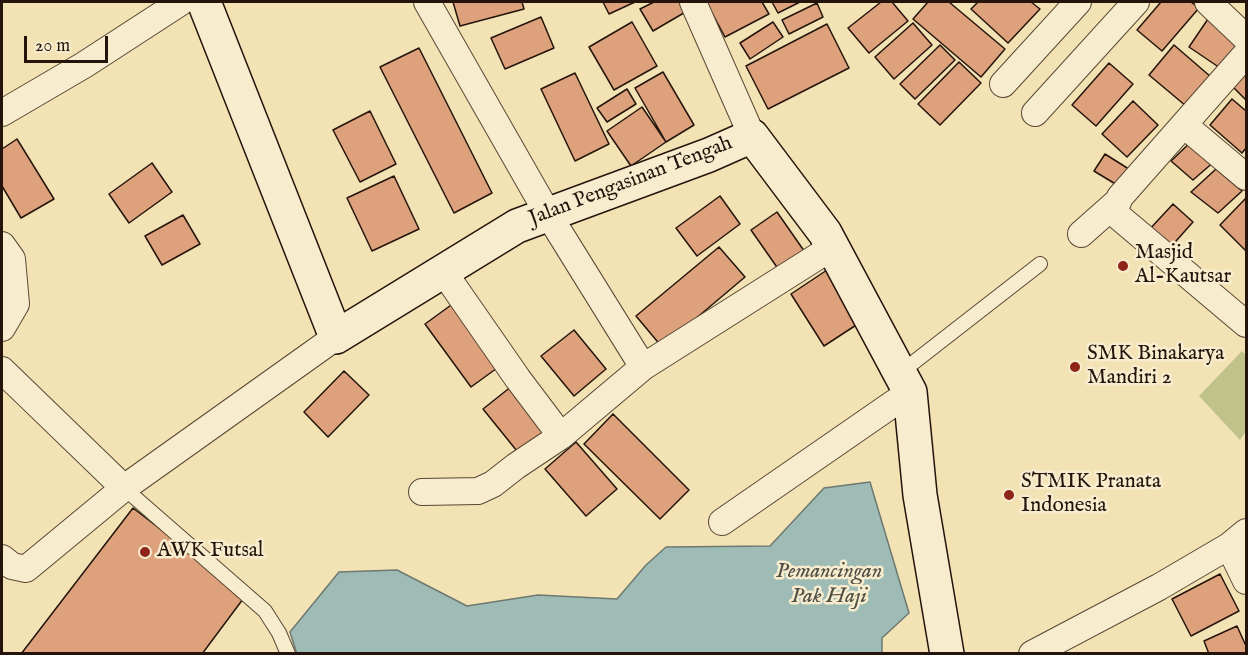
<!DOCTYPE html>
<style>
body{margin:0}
#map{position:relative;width:1248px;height:655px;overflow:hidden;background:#f3e2b3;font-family:"IM FELL English",serif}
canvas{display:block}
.frame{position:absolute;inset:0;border:3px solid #24140b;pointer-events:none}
.scale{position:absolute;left:24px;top:36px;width:84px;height:27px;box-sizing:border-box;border:3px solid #24140b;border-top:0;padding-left:8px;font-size:18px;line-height:21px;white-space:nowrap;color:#24140b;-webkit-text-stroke:4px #f7ecce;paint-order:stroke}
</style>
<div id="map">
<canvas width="1248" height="655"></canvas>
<div class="frame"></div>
<div class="scale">20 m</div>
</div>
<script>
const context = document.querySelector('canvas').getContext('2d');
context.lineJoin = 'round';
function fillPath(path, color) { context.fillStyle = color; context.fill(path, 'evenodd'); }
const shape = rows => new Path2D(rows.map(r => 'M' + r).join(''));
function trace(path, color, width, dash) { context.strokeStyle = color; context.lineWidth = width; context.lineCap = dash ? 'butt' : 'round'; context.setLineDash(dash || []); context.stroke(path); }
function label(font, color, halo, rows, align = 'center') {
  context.font = font + ' "IM FELL English",serif'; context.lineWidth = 5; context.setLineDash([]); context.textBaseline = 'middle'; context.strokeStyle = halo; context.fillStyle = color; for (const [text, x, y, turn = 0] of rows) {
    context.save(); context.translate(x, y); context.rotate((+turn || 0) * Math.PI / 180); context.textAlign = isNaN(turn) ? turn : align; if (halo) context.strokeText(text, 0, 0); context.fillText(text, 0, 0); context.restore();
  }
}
const green = shape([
 [1242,351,1246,355,1246,431,1240,440,1199,396]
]);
const water = shape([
 [870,482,909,613,882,638,882,653,297,654,290,632,339,572,397,570,467,606,538,595,617,599,646,565,666,547,770,546,824,488,870,482]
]);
const building = shape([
 [453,2,522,2,524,9,460,26,453,2],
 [603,2,635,2,609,14,603,2],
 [654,2,691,2,694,7,653,31,640,9,654,2],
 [706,2,762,2,769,14,725,37,706,2],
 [772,2,800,2,778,13,772,2],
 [881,2,892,2,908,21,869,53,848,28,881,2],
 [928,2,949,2,1005,49,981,77,913,19,928,2],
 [978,2,1031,2,1040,9,1008,43,971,9,978,2],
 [1161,2,1191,2,1199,8,1162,51,1137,30,1161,2],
 [817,3,823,17,789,34,782,20,817,3],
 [1210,16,1246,40,1226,72,1189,47,1210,16],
 [541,17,554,48,505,69,491,38,541,17],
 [632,22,657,66,614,90,589,47,632,22],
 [773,22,783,37,750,59,740,43,773,22],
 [913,23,932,45,894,79,875,57,913,23],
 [827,24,849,68,768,109,746,66,827,24],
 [940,45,955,60,915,99,900,84,940,45],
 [1174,45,1211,77,1186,106,1149,75,1174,45],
 [419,48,492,193,454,213,380,67,419,48],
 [959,62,981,83,940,125,918,104,959,62],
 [1109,63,1133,84,1096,126,1072,105,1109,63],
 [663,72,694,125,666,142,635,88,663,72],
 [1246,72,1246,100,1232,86,1246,72],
 [575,73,609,144,575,161,541,89,575,73],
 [627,89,636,104,607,122,597,108,627,89],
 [1232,99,1246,111,1246,148,1242,153,1210,125,1232,99],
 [1133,101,1158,125,1127,157,1102,134,1133,101],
 [642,107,666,142,631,166,607,131,642,107],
 [370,111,396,164,360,182,333,130,370,111],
 [1195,138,1216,160,1193,180,1171,161,1195,138],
 [17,139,54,199,21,218,2,186,2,149,17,139],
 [1105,154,1132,171,1122,188,1094,171,1105,154],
 [152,163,172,192,129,223,109,194,152,163],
 [1216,169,1242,191,1218,213,1191,192,1216,169],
 [394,176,419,229,372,251,347,198,394,176],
 [720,196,740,224,697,256,676,228,720,196],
 [1246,198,1246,251,1220,225,1246,198],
 [1173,204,1193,222,1168,250,1148,231,1173,204],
 [777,212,807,255,781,273,751,230,777,212],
 [183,215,200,244,162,265,145,236,183,215],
 [719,247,745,277,662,347,636,316,719,247],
 [833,266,867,318,824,346,791,294,833,266],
 [458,300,504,363,471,387,425,324,458,300],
 [574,330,606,369,574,396,541,356,574,330],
 [344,371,369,395,328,437,304,412,344,371],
 [517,382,554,430,521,456,483,409,517,382],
 [613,414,689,490,660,519,584,444,613,414],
 [576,442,617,489,586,516,545,469,576,442],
 [133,508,246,595,202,654,21,654,133,508],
 [1220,574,1239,611,1191,636,1172,599,1220,574],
 [1237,626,1246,646,1246,654,1209,654,1204,641,1237,626]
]);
const lane = shape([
 [900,373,1040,264],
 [124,488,265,611,279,633,288,654]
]);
const street = shape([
 [427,2,548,214,643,367],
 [693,2,752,136],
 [1208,2,1246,38],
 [1246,54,1120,197,1115,209,1119,217,1246,324],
 [1003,84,1078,2],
 [2,113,84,65,181,2],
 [1035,113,1136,2],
 [1184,125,1246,177],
 [1081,234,1116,203],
 [2,245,12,259,16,304,2,328],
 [443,271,518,379,561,436,643,367,831,248],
 [2,370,124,488],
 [422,492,478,491,493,484,516,466,561,436],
 [722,522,910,392],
 [1229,546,1246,581],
 [2,558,12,566,26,569,124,488,336,337],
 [1032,654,1159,587,1229,546,1246,532]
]);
const secondary = shape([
 [204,2,336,337,517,226,709,155,752,136,825,233,910,392,920,495,947,654]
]);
const markers = [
 [1123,266,6,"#8f2418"],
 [1075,367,6,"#8f2418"],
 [1009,495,6,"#8f2418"],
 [145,552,6,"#8f2418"]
];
const streetNames = [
 ["Jalan Pengasinan Tengah",631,182,-21]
];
const poiNames = [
 ["Masjid",1135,254],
 ["Al-Kautsar",1135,278],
 ["SMK Binakarya",1087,355],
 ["Mandiri 2",1087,379],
 ["STMIK Pranata",1021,483],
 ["Indonesia",1021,507],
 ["AWK Futsal",157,552]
];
const waterNames = [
 ["Pemancingan",829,572],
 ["Pak Haji",829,597]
];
fillPath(green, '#bfc289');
fillPath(water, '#9ebcb5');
trace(water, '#6d7971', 1.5);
fillPath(building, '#dda27c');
trace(building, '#24140b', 1.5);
trace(lane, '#584835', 16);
trace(street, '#584835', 28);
trace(secondary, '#24140b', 36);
trace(lane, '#f7ecce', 14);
trace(street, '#f7ecce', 26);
trace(secondary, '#f7ecce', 33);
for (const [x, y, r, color] of markers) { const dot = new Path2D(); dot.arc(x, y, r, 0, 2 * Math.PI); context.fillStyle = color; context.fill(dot); trace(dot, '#f7ecce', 2); }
label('21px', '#24140b', '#f7ecce', streetNames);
label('21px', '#24140b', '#f7ecce', poiNames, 'left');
label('italic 22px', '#4f4f46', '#f7ecce', waterNames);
</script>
